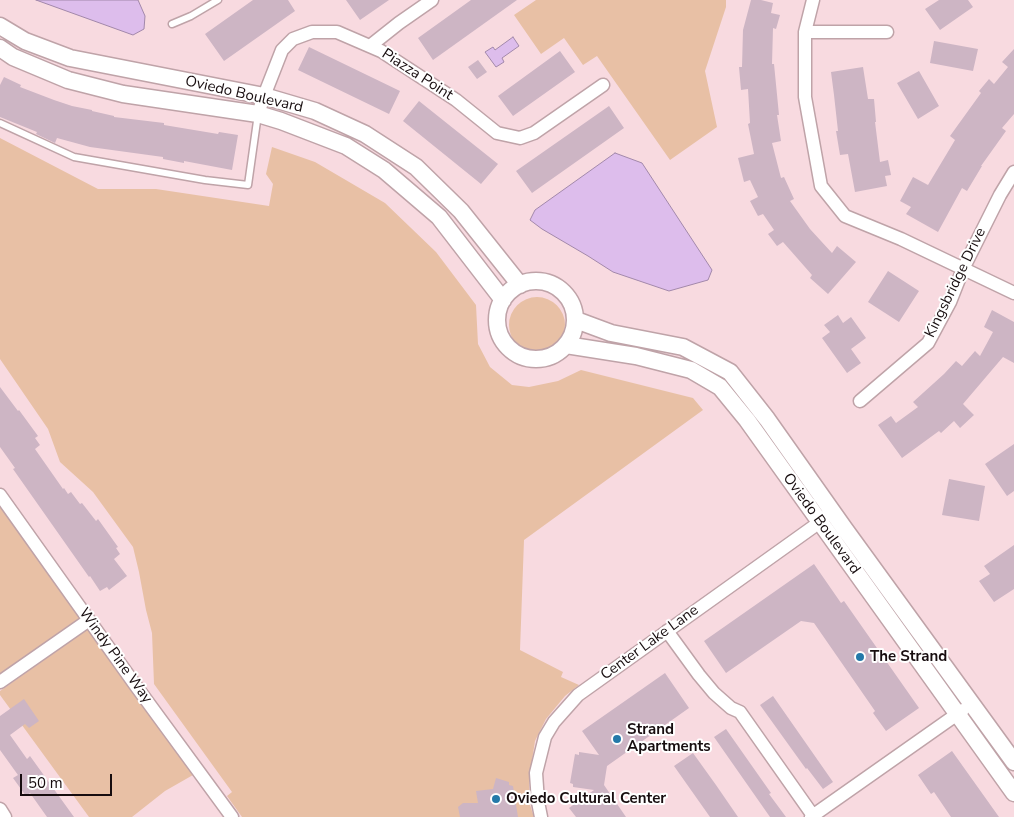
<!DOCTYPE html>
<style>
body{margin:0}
#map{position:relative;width:1014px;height:817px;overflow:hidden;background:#f8dae0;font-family:"Nunito Sans",sans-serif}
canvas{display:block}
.scale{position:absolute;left:20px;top:774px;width:92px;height:22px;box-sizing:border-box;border:2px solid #170d0f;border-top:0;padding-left:6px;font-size:15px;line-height:18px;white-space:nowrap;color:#170d0f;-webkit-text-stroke:4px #fff;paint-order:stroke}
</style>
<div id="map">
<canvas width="1014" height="817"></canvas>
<div class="scale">50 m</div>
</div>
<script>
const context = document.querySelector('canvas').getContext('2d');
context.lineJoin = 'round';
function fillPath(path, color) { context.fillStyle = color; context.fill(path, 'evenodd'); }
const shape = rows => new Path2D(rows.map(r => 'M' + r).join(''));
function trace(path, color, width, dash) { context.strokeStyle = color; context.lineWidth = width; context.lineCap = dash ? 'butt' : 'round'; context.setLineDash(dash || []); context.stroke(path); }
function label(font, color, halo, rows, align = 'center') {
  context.font = font + ' "Nunito Sans",sans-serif'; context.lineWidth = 4; context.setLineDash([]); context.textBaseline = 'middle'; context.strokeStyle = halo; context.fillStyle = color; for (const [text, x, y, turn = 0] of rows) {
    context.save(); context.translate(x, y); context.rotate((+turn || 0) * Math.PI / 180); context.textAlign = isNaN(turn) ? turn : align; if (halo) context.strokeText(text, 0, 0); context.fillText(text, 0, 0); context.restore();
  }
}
const green = shape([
 [536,0,726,0,726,7,705,71,717,127,670,160,597,56,583,65,564,38,541,54,514,15],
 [0,138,98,189,156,189,269,206,273,184,266,174,272,147,315,162,385,203,436,252,476,305,478,344,490,367,512,385,529,387,558,381,581,370,693,398,703,410,524,540,520,650,563,672,561,677,579,685,565,696,546,719,535,741,529,780,530,805,534,817,242,817,227,796,232,792,154,684,152,633,146,610,139,572,133,547,93,492,60,462,48,429,0,359],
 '509 325a28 28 0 1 1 56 0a28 28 0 1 1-56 0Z',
 [0,506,80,618,0,674],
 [88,629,193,775,165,791,132,817,89,817,0,695,0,691]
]);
const water = shape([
 [36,0,138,0,145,16,144,29,133,35,36,0],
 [513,37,519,46,502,58,504,62,496,67,485,52,493,47,495,50,513,37],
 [615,153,642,163,712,270,708,280,669,291,613,272,588,256,542,229,530,220,535,210,615,153]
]);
const building = shape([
 [253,0,288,0,295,11,224,61,205,34],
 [346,0,389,0,360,20],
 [471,0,517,0,433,60,418,38],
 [751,0,761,0,773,3,771,13,780,15,776,29,773,28,772,64,774,64,779,115,777,115,781,141,772,143,781,178,784,177,794,199,790,201,810,229,832,253,837,246,856,262,828,294,810,278,812,275,783,242,777,246,768,234,774,230,763,214,758,216,750,201,758,197,750,180,744,182,738,158,754,154,748,124,750,123,748,89,741,90,739,67,742,67,743,30],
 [939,0,968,0,973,7,940,30,925,9],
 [934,41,978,49,973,71,930,63],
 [309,47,400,91,389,114,298,70],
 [1014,49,1014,114,1002,128,1006,131,981,166,982,166,967,191,962,188,938,232,906,214,911,207,900,201,913,177,928,185,955,140,950,136,981,93,979,91,989,79,994,84,1008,67,1002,62],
 [560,51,575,72,513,116,498,96],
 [478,60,487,72,477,79,468,67],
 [863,67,868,99,874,99,876,122,875,122,880,162,888,160,891,175,885,176,887,186,855,192,848,154,840,155,836,131,838,131,834,95,831,72],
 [919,71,939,106,918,119,897,83],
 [4,77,21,85,20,87,54,100,72,106,92,110,92,111,114,116,114,117,164,123,164,125,218,134,219,132,238,135,232,170,184,161,184,163,163,159,163,157,90,147,57,138,55,143,36,134,37,132,0,117,0,85],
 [419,101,498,164,481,184,403,121],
 [609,106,624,128,532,193,516,171],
 [888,271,919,291,899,322,868,302],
 [992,310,1014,322,1014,363,1003,357,963,404,974,415,960,428,954,421,941,433,939,431,902,458,878,425,891,416,896,423,918,407,913,402,944,374,956,361,962,366,975,351,980,356,993,332,984,327],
 [838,315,843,323,851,317,866,338,851,349,861,363,847,373,822,338,830,332,824,325],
 [0,387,18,411,19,410,38,436,35,438,40,445,35,449,63,489,64,488,68,494,71,492,80,504,82,503,96,521,98,519,118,547,116,548,120,554,114,559,127,576,109,590,107,587,100,591,90,576,89,577,13,469,15,468,0,447],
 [1014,444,1014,491,1007,496,985,464],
 [949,479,985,486,979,521,942,515],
 [1014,545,1014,589,994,602,979,581,990,574,984,566],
 [814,564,841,603,844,601,919,708,886,731,873,713,875,711,814,623,801,621,726,673,704,641],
 [665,673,689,708,607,766,604,785,626,817,576,817,569,808,594,790,573,787,573,784,570,783,575,754,579,755,579,752,599,755,582,731],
 [773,696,833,782,823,789,807,768,806,769,760,705],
 [24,699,39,721,29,728,25,724,10,735,27,759,30,756,74,817,47,817,30,793,26,796,13,778,18,775,0,750,0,716],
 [726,729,771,793,769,794,786,817,770,817,714,737],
 [952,751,999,817,951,817,934,792,931,794,918,775],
 [693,753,716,785,738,817,710,817,674,766],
 [496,778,509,782,509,785,513,786,518,817,460,817,458,807,463,803,478,803,476,791,493,789]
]);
const service = shape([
 [172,24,191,16,218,0],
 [0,123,74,157,205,180,248,185,258,114]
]);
const minor = shape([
 [813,0,805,32,805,97,821,186,845,216,901,239,1014,293],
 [805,32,887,32],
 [370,46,399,23,432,0],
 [258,114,264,96,282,50,293,39,312,32,337,32,381,51,456,100,497,133,520,138,534,133,603,85],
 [860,401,928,343,950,302,963,269,1000,195,1014,172],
 [0,495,136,686,232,817],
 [667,631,699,675,714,693,731,708,740,712,814,817],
 [0,682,89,620],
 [0,809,5,817],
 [541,817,538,802,536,773,545,737,554,722,578,695,813,527,826,516],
 [811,817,963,710]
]);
const tertiary = shape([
 [0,26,25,41,70,58,264,96,315,111,365,134,416,167,461,211,520,285],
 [0,48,13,57,68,80,123,94,258,114,281,121,346,146,384,170,439,217,503,300],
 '497 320a39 39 0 1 1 78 0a39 39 0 1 1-78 0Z',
 [576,320,611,333,683,347,730,372,767,419,844,528,1014,762],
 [566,345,636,356,691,370,720,387,747,420,1014,793]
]);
const markers = [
 [860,657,5,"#2479a9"],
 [617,739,5,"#2479a9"],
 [496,799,5,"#2479a9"]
];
const streetNames = [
 ["Piazza Point",417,75,33],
 ["Oviedo Boulevard",244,95,13],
 ["Kingsbridge Drive",956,283,-64],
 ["Oviedo Boulevard",821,524,54],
 ["Center Lake Lane",650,643,-36],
 ["Windy Pine Way",115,656,54]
];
const poiNames = [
 ["The Strand",870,657],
 ["Strand",627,730],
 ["Apartments",627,747],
 ["Oviedo Cultural Center",506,799]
];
fillPath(green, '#e8c0a5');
fillPath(water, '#ddbdec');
trace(water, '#a288aa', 1);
fillPath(building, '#cdb5c4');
trace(service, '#bfa3a8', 9);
trace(minor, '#bfa3a8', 15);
trace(tertiary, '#bfa3a8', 19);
trace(service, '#fff', 6);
trace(minor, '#fff', 12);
trace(tertiary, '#fff', 16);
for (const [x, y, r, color] of markers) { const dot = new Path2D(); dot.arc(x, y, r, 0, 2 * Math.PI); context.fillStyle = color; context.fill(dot); trace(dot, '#fff', 2); }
label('15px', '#170d0f', '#fff', streetNames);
label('bold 15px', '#170d0f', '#fff', poiNames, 'left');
</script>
